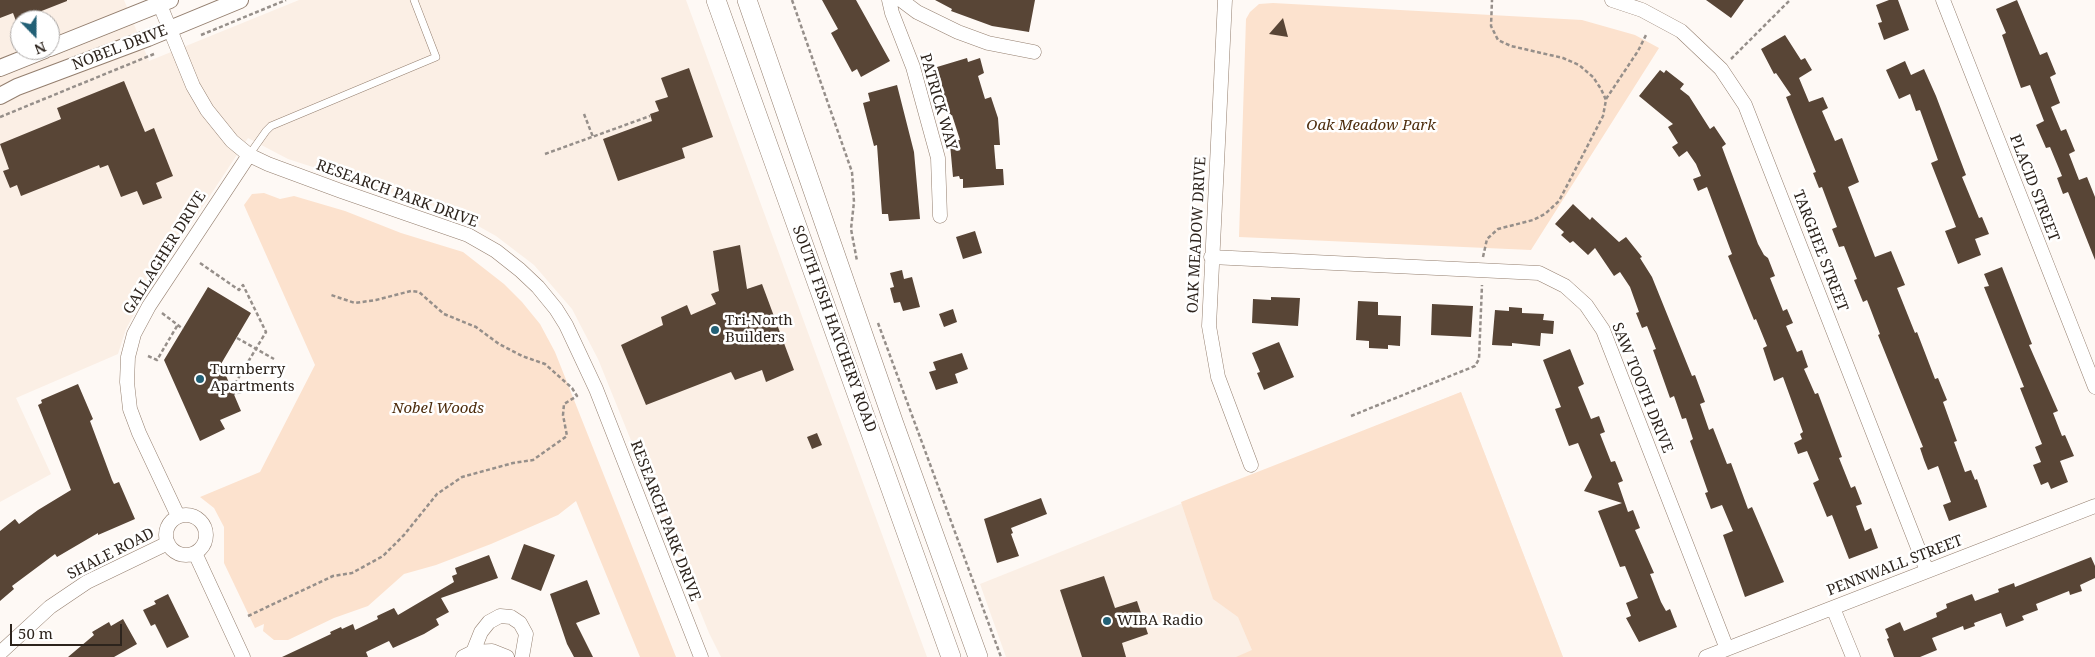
<!DOCTYPE html>
<style>
body{margin:0}
#map{position:relative;width:2095px;height:657px;overflow:hidden;background:#fef9f5;font-family:"Noto Serif",serif}
canvas{display:block}
.north{position:absolute;left:10px;top:10px;width:50px;height:50px;box-sizing:border-box;background:#fff;border:1px solid #aba7a5;border-radius:50%;rotate:158deg;font-size:14px;font-weight:700;line-height:20px;text-align:center;color:#2d241d}
.north::after{content:'';display:block;margin:auto;width:18px;height:22px;background:#226076;clip-path:polygon(50% 0,100% 100%,50% 72%,0 100%)}
.scale{position:absolute;left:10px;top:624px;width:112px;height:22px;box-sizing:border-box;border:2px solid #2d241d;border-top:0;padding-left:6px;font-size:15px;line-height:18px;white-space:nowrap;color:#2d241d;-webkit-text-stroke:4px #fff;paint-order:stroke}
</style>
<div id="map">
<canvas width="2095" height="657"></canvas>
<div class="north">N</div>
<div class="scale">50 m</div>
</div>
<script>
const context = document.querySelector('canvas').getContext('2d');
context.lineJoin = 'round';
function fillPath(path, color) { context.fillStyle = color; context.fill(path, 'evenodd'); }
const shape = rows => new Path2D(rows.map(r => 'M' + r).join(''));
function trace(path, color, width, dash) { context.strokeStyle = color; context.lineWidth = width; context.lineCap = dash ? 'butt' : 'round'; context.setLineDash(dash || []); context.stroke(path); }
function label(font, color, halo, rows, align = 'center') {
  context.font = font + ' "Noto Serif",serif'; context.lineWidth = 5; context.setLineDash([]); context.textBaseline = 'middle'; context.strokeStyle = halo; context.fillStyle = color; for (const [text, x, y, turn = 0] of rows) {
    context.save(); context.translate(x, y); context.rotate((+turn || 0) * Math.PI / 180); context.textAlign = isNaN(turn) ? turn : align; if (halo) context.strokeText(text, 0, 0); context.fillText(text, 0, 0); context.restore();
  }
}
const built = shape([
 [0,0,124,0,149,61,299,0,686,0,927,657,721,657,709,633,598,359,572,309,534,265,496,236,455,213,288,159,248,138,144,296,126,329,118,354,16,398,51,474,0,502],
 [20,20,50,20,50,50,20,50],
 [1461,392,1563,657,1006,657,980,584]
]);
const green = shape([
 [1273,3,1582,20,1635,35,1659,48,1531,250,1239,237,1246,19,1250,12,1259,4],
 [264,193,280,199,294,196,345,211,401,233,463,252,504,284,522,302,540,324,555,352,676,657,640,657,576,501,558,515,491,544,436,565,404,574,368,606,334,618,288,640,274,640,263,631,264,624,255,628,224,563,224,527,214,508,200,497,260,472,315,365,244,205,252,194],
 [1461,392,1563,657,1236,657,1252,650,1238,617,1213,599,1181,502]
]);
const building = shape([
 [0,0,67,0,67,1,16,21,13,13,0,18],
 [822,0,856,0,890,61,861,77,857,69,852,72,831,33,838,29],
 [935,0,1035,0,1029,32,992,26,951,11,952,9],
 [1706,0,1744,0,1731,18],
 [1889,0,1898,0,1909,30,1884,40,1878,23,1882,22,1876,5],
 [2017,0,2040,55,2047,52,2056,74,2050,77,2060,103,2051,107,2061,131,2066,129,2075,151,2069,154,2079,180,2087,177,2095,197,2095,260,2068,192,2063,194,2057,178,2062,176,2050,147,2046,148,2036,125,2044,121,2030,85,2021,88,2002,35,2006,33,1996,9],
 [1283,18,1288,37,1269,34],
 [1785,35,1801,60,1805,58,1812,70,1799,78,1809,102,1823,97,1828,108,1822,111,1835,141,1842,138,1859,182,1848,187,1875,257,1891,251,1905,285,1897,288,1915,333,1917,332,1935,379,1938,378,1947,400,1943,402,1957,441,1954,442,1965,472,1971,470,1975,480,1977,479,1987,507,1949,521,1943,505,1951,502,1938,466,1928,470,1924,460,1920,448,1923,447,1878,335,1880,334,1867,300,1863,302,1854,280,1857,279,1844,246,1839,247,1832,229,1837,227,1822,187,1819,188,1813,173,1816,172,1786,97,1791,95,1776,73,1774,74,1761,49],
 [967,58,968,62,980,58,984,73,978,76,985,99,991,97,998,118,1000,145,994,145,996,169,1003,169,1004,185,963,188,963,179,960,179,959,176,953,177,950,144,955,144,955,140,960,140,952,115,950,116,948,112,945,113,936,82,940,81,940,78,937,67],
 [1905,61,1911,75,1924,69,1936,96,1966,175,1962,177,1979,218,1982,217,1989,234,1975,239,1981,255,1958,264,1945,231,1956,227,1931,163,1938,160,1920,110,1916,111,1910,94,1899,99,1886,70],
 [689,68,713,137,682,148,685,158,618,181,603,139,652,121,650,114,659,111,655,101,668,97,661,78],
 [1660,70,1664,73,1666,70,1684,84,1680,89,1689,96,1710,129,1714,126,1726,144,1722,147,1758,244,1764,255,1768,258,1775,276,1770,278,1783,311,1787,309,1793,323,1786,326,1797,352,1802,350,1808,367,1804,369,1815,394,1818,393,1842,457,1839,458,1851,488,1855,486,1862,504,1856,506,1865,531,1871,528,1878,548,1849,559,1832,515,1827,517,1813,483,1819,480,1807,451,1798,454,1794,443,1802,439,1800,434,1803,432,1783,377,1774,381,1763,348,1767,346,1756,319,1754,320,1728,256,1732,254,1707,187,1698,191,1693,179,1701,176,1696,164,1687,151,1679,157,1672,147,1678,143,1668,127,1673,124,1639,96],
 [124,81,145,132,154,128,173,176,156,183,162,198,143,205,137,191,121,197,108,165,100,168,99,165,21,196,17,185,10,188,3,171,9,169,0,144,61,119,57,108],
 [897,85,914,152,920,219,889,221,888,214,882,214,877,145,874,146,863,103,870,101,868,93],
 [1573,204,1590,220,1592,217,1619,242,1626,237,1642,257,1640,258,1652,277,1692,376,1695,375,1705,402,1700,404,1709,430,1713,428,1727,464,1731,463,1748,509,1752,507,1784,582,1745,597,1723,535,1733,531,1722,505,1711,509,1705,493,1708,492,1690,441,1693,439,1686,418,1682,419,1674,396,1670,398,1653,350,1656,349,1647,326,1642,328,1636,313,1639,312,1630,287,1620,272,1614,276,1595,248,1588,255,1573,241,1570,243,1561,235,1564,232,1555,224],
 [975,231,982,253,963,259,956,237],
 [740,245,747,289,762,284,794,370,766,382,762,370,735,380,731,372,646,405,621,345,663,325,661,317,687,305,691,315,716,304,711,294,719,291,713,251],
 [2002,267,2032,344,2029,345,2058,411,2053,413,2062,436,2065,435,2074,456,2060,461,2068,482,2051,489,2048,482,2041,485,2033,465,2041,462,2035,447,2042,444,2020,388,2024,387,1984,287,1989,286,1984,274],
 [902,270,904,279,912,277,920,307,903,311,900,302,894,303,890,288,894,287,890,273],
 [208,287,251,313,221,364,241,411,220,420,225,429,200,441,164,360],
 [1271,297,1300,298,1298,326,1252,323,1253,299,1271,300],
 [1358,301,1378,302,1378,315,1401,316,1400,346,1388,345,1388,349,1369,348,1369,341,1356,340],
 [1432,304,1473,306,1471,337,1431,335],
 [1509,307,1522,308,1522,313,1544,314,1543,320,1554,321,1553,334,1541,333,1540,346,1512,343,1512,346,1492,345,1495,310,1509,311],
 [953,309,957,322,944,327,939,314],
 [1279,342,1294,377,1264,390,1257,373,1260,372,1252,353],
 [1570,349,1584,384,1578,387,1591,419,1599,416,1605,432,1600,434,1611,462,1615,461,1623,481,1618,483,1628,512,1633,510,1640,528,1635,530,1654,573,1650,574,1661,602,1666,611,1670,609,1677,627,1639,642,1626,618,1631,616,1626,603,1638,598,1625,566,1620,567,1598,511,1622,503,1584,491,1592,477,1578,443,1569,446,1555,409,1561,407,1543,360],
 [962,353,968,369,955,374,958,383,936,390,929,372,936,370,933,362],
 [78,384,93,419,90,421,112,480,114,484,119,482,135,519,98,535,98,533,57,557,55,554,12,586,14,589,0,601,0,531,15,519,19,524,38,510,71,490,38,405,42,403,41,400],
 [817,433,822,445,812,449,807,437],
 [1041,498,1047,514,1011,528,1013,533,1011,534,1019,556,997,563,984,519],
 [524,544,555,555,541,591,511,579],
 [489,555,498,578,441,598,449,612,436,619,439,625,424,634,393,648,389,641,366,652,368,657,282,657,331,634,330,632,341,627,342,629,353,624,355,630,378,619,377,616,394,608,398,615,454,582,452,576,457,574,455,568],
 [2091,557,2095,566,2095,578,2080,585,2082,591,2070,595,2069,591,2036,604,2038,610,2022,616,2024,620,2006,627,2001,613,1974,623,1975,626,1964,630,1963,626,1932,638,1937,650,1920,657,1894,657,1887,639,1889,638,1885,629,1900,622,1904,631,1937,617,1936,613,1947,608,1946,604,1972,594,1975,601,1999,592,1998,589,2014,583,2015,587],
 [1104,576,1115,608,1137,601,1148,634,1122,643,1126,657,1082,657,1060,590],
 [587,580,600,614,576,623,593,657,574,657,567,644,550,594],
 [168,594,189,637,167,648,155,624,151,626,143,610,156,604,154,601],
 [123,619,137,644,114,657,68,657,94,635,92,632,109,622,111,626]
]);
const path = shape([
 [792,0,852,172,854,202,851,229,857,261],
 [201,35,286,0],
 [1731,59,1790,0],
 [1606,99,1638,51,1646,35],
 [584,114,593,137],
 [0,117,154,54],
 [545,154,650,116],
 [1483,257,1487,239,1498,229,1533,220,1545,214,1559,201,1603,116,1606,100,1601,89,1593,77,1579,65,1563,58,1511,46,1498,40,1491,26,1492,0],
 [200,263,239,290,243,285,266,332,236,382,241,392,234,394],
 [162,313,183,329],
 [878,323,1001,657],
 [237,338,274,359],
 [148,356,157,360,177,326],
 [1351,416,1475,366,1479,359,1482,285],
 [248,616,333,576,352,573,383,556,404,535,437,494,462,477,513,463,533,460,567,436,563,415,564,404,577,396,572,388,545,364,522,356,499,344,476,327,444,314,419,292,411,291,376,300,355,303,331,295]
]);
const service = shape([
 [249,155,266,131,271,126,436,57,414,0]
]);
const minor = shape([
 [158,0,193,86,207,110,232,141,249,155,268,164,341,191,468,235,496,251,520,270,538,287,556,309,566,325,596,389,701,657],
 [889,0,892,13,913,67,938,158,940,216],
 [901,0,917,12,958,32,988,43,1034,52],
 [1225,0,1209,326,1218,377,1251,465],
 [1612,0,1642,10,1681,31,1721,69,1745,105,1927,571],
 [1943,0,2095,387],
 [1211,257,1539,273,1565,286,1586,305,1603,330,1727,649],
 '166 535a20 20 0 1 1 40 0a20 20 0 1 1-40 0Z',
 [178,516,139,433,130,409,127,382,128,357,134,334,149,306,249,155],
 [195,553,243,657],
 [1833,608,1853,657],
 [473,652,481,632,489,622,500,616,511,617,520,623,526,634,522,657],
 [0,653,50,607,87,582,168,543],
 [463,657,473,652,492,651,507,657],
 [1706,657,2095,506]
]);
const tertiary = shape([
 [50,48,170,0],
 [0,68,45,50],
 [0,96,17,87,148,38,240,0]
]);
const secondary = shape([
 [716,0,951,657],
 [747,0,894,424,978,657]
]);
const markers = [
 [715,330,5,"#226076"],
 [200,379,5,"#226076"],
 [1107,621,5,"#226076"]
];
const streetNames = [
 ["NOBEL DRIVE",120,48,-21],
 ["PATRICK WAY",938,102,74],
 ["PLACID STREET",2034,188,69],
 ["RESEARCH PARK DRIVE",397,194,20],
 ["OAK MEADOW DRIVE",1197,235,-87],
 ["TARGHEE STREET",1820,251,69],
 ["GALLAGHER DRIVE",165,253,-58],
 ["SOUTH FISH HATCHERY ROAD",834,329,70],
 ["SAW TOOTH DRIVE",1642,388,68],
 ["RESEARCH PARK DRIVE",665,521,69],
 ["SHALE ROAD",111,554,-27],
 ["PENNWALL STREET",1895,566,-21]
];
const parkNames = [
 ["Oak Meadow Park",1371,126],
 ["Nobel Woods",438,409]
];
const poiNames = [
 ["Tri-North",725,321],
 ["Builders",725,338],
 ["Turnberry",210,370],
 ["Apartments",210,387],
 ["WIBA Radio",1117,621]
];
fillPath(built, '#fbefe5');
fillPath(green, '#fce2ce');
fillPath(building, '#584536');
trace(service, '#947f6f', 8);
trace(minor, '#947f6f', 15);
trace(tertiary, '#947f6f', 18);
trace(secondary, '#947f6f', 20);
trace(path, '#968f8a', 2.5, [4, 2.5]);
trace(service, '#fff', 7);
trace(minor, '#fff', 14);
trace(tertiary, '#fff', 16);
trace(secondary, '#fff', 19);
for (const [x, y, r, color] of markers) { const dot = new Path2D(); dot.arc(x, y, r, 0, 2 * Math.PI); context.fillStyle = color; context.fill(dot); trace(dot, '#fff', 2); }
label('15px', '#2d241d', '#fff', streetNames);
label('italic 15px', '#4e2d0d', '#fff', parkNames);
label('15px', '#2d241d', '#fff', poiNames, 'left');
</script>
